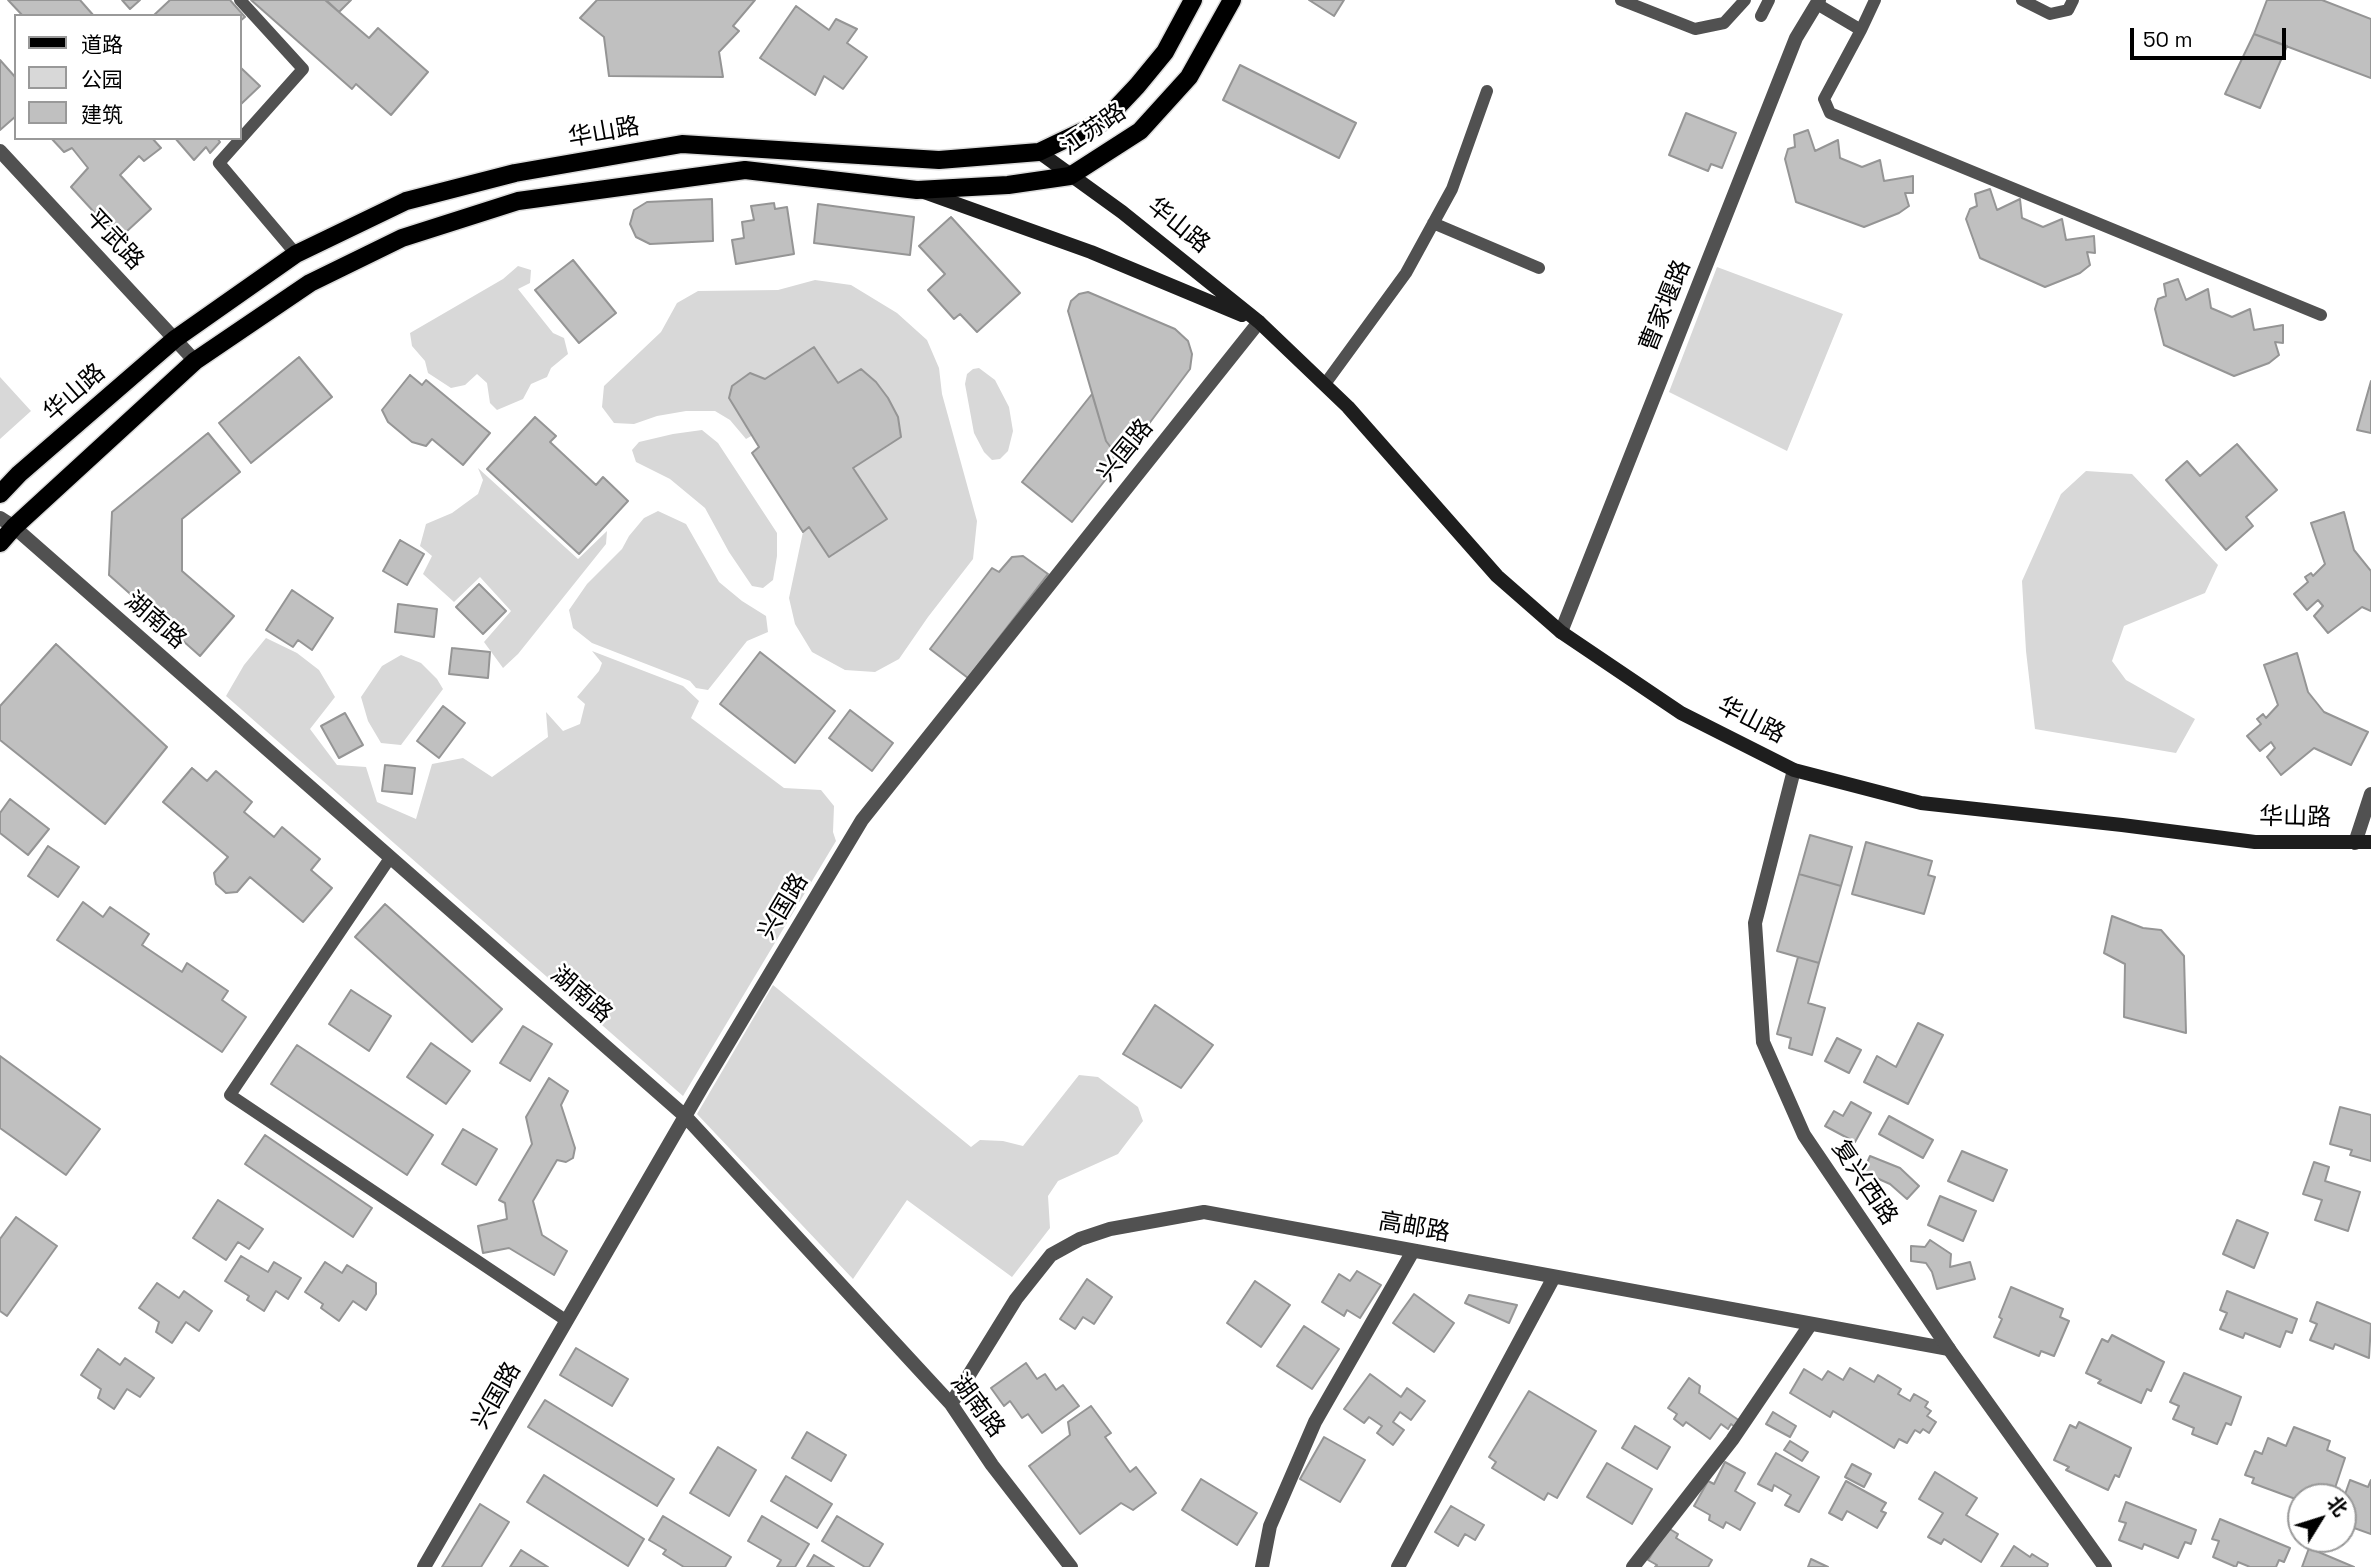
<!DOCTYPE html>
<meta charset="utf-8">
<style>
body{margin:0}
#map{position:relative;width:2371px;height:1567px;overflow:hidden;background:#fff;font-family:"Space Grotesk","Noto Sans SC",sans-serif}
canvas{display:block}
.legend{position:absolute;left:14px;top:14px;width:228px;height:126px;box-sizing:border-box;background:#fff;border:2px solid #999;margin:0;padding:9px 12px;list-style:none;font-size:21px;color:#000}
.legend li{display:flex;align-items:center;gap:14px;height:35px}
.legend b{width:35px;border:2px solid #999}
.north{position:absolute;left:2287px;top:1483px;width:70px;height:70px;box-sizing:border-box;background:#fff;border:2px solid #999;border-radius:50%;rotate:52deg;font-size:19px;font-weight:700;line-height:28px;text-align:center;color:#000}
.north::after{content:'';display:block;margin:auto;width:24px;height:32px;background:#000;clip-path:polygon(50% 0,100% 100%,50% 72%,0 100%)}
.scale{position:absolute;left:2130px;top:28px;width:156px;height:32px;box-sizing:border-box;border:4px solid #000;border-top:0;padding-left:9px;font-size:21px;line-height:24px;white-space:nowrap;color:#000;-webkit-text-stroke:5px #fff;paint-order:stroke}
</style>
<div id="map">
<canvas width="2371" height="1567"></canvas>
<ul class="legend">
<li><b style="height:9px;background:#000"></b>道路</li>
<li><b style="height:19px;background:#d8d8d8"></b>公园</li>
<li><b style="height:19px;background:#c0c0c0"></b>建筑</li>
</ul>
<div class="north">北</div>
<div class="scale">50 m</div>
</div>
<script>
const context = document.querySelector('canvas').getContext('2d');
context.lineJoin = 'round';
function fillPath(path, color) { context.fillStyle = color; context.fill(path, 'evenodd'); }
const shape = rows => new Path2D(rows.map(r => 'M' + r).join(''));
function trace(path, color, width, dash) { context.strokeStyle = color; context.lineWidth = width; context.lineCap = dash ? 'butt' : 'round'; context.setLineDash(dash || []); context.stroke(path); }
function label(font, color, halo, rows, align = 'center') {
  context.font = font + ' "Space Grotesk","Noto Sans SC",sans-serif'; context.lineWidth = 5; context.setLineDash([]); context.textBaseline = 'middle'; context.strokeStyle = halo; context.fillStyle = color; for (const [text, x, y, turn = 0] of rows) {
    context.save(); context.translate(x, y); context.rotate((+turn || 0) * Math.PI / 180); context.textAlign = isNaN(turn) ? turn : align; if (halo) context.strokeText(text, 0, 0); context.fillText(text, 0, 0); context.restore();
  }
}
const green = shape([
 [518,266,531,270,530,283,518,289,553,333,564,338,568,354,551,368,547,377,531,384,523,399,497,410,490,403,487,383,477,374,465,385,451,388,428,373,425,361,412,346,410,333,503,279],
 [1717,267,1843,314,1787,451,1669,392],
 [815,280,851,285,897,313,927,340,939,368,942,394,977,521,973,559,928,617,899,659,875,672,845,670,812,652,795,624,789,598,803,532,809,527,830,557,886,519,853,468,898,417,888,398,876,382,861,369,838,383,814,347,765,379,749,373,732,386,729,398,753,435,746,439,730,420,715,411,686,411,657,416,634,424,614,423,602,407,604,386,661,332,677,303,698,291,778,290],
 [979,368,995,380,1009,407,1013,431,1008,451,1000,459,992,460,984,452,974,433,965,384,967,374,973,369],
 [0,377,31,411,0,439],
 [702,430,718,443,777,533,777,556,773,580,763,588,752,586,729,552,705,508,670,479,636,462,632,450,639,442,673,434],
 [478,468,578,559,607,531,606,544,518,654,503,668,484,642,511,611,480,577,454,602,423,574,432,556,420,546,426,524,452,513,478,494,483,480],
 [2086,471,2132,474,2218,565,2205,593,2124,626,2112,661,2126,680,2195,719,2176,753,2035,729,2026,651,2022,581,2061,494],
 [658,511,686,524,719,582,742,601,766,616,768,632,747,641,708,690,696,688,690,681,592,643,573,628,569,610,587,584,622,549,629,536,644,518],
 [266,638,297,653,319,670,335,697,310,729,337,765,366,767,377,802,416,819,432,764,463,758,492,777,548,737,546,712,563,731,580,724,585,704,577,697,599,671,602,663,592,651,683,686,699,701,691,718,784,788,821,790,834,806,833,832,836,841,683,1096,226,696,244,665],
 [401,655,421,663,437,679,443,689,401,745,381,743,368,721,361,697,382,666],
 [773,985,971,1147,980,1140,1003,1141,1023,1146,1079,1075,1098,1077,1138,1107,1143,1121,1118,1154,1058,1181,1048,1196,1050,1228,1012,1277,907,1200,853,1279,697,1114]
]);
const building = shape([
 [8,0,80,0,94,16,23,16,8,0],
 [122,0,140,0,130,9,122,0],
 [170,0,230,0,245,17,240,21,240,16,153,16,170,0],
 [251,0,325,0,369,38,378,28,428,72,391,115,356,84,352,89,251,0],
 [326,0,351,0,339,12,326,0],
 [597,0,755,0,733,26,739,31,719,52,723,77,609,76,604,37,580,18,597,0],
 [1309,0,1344,0,1334,16,1309,0],
 [2267,0,2322,0,2371,19,2371,78,2254,34,2267,0],
 [796,6,829,30,836,19,857,29,847,43,867,57,843,89,824,76,815,95,760,58,796,6],
 [2254,34,2287,46,2260,108,2225,94,2254,34],
 [0,60,16,78,16,116,0,130,0,60],
 [1240,65,1356,123,1339,158,1223,100,1240,65],
 [240,67,260,86,240,105,240,67],
 [1686,113,1736,133,1722,168,1711,164,1708,171,1669,155,1686,113],
 [1808,130,1815,151,1838,140,1840,158,1862,167,1880,160,1884,181,1913,176,1913,193,1905,193,1909,206,1899,213,1864,227,1796,202,1785,159,1788,149,1795,147,1794,135,1808,130],
 [51,138,152,138,161,148,144,161,139,156,120,175,151,209,126,232,105,224,71,187,88,168,72,148,64,152,51,138],
 [175,138,217,138,220,142,210,153,206,147,194,160,175,138],
 [1990,189,1997,210,2020,199,2022,218,2043,227,2062,219,2066,240,2094,236,2095,253,2087,252,2090,265,2080,273,2045,287,1980,258,1966,219,1970,209,1977,206,1975,194,1990,189],
 [712,199,713,241,650,244,636,237,630,224,634,210,647,202,712,199],
 [774,203,775,209,787,207,794,254,736,264,732,240,744,238,742,222,754,220,751,206,774,203],
 [818,204,914,217,910,255,814,243,818,204],
 [951,217,1020,293,977,332,960,314,954,319,928,290,945,274,919,246,951,217],
 [573,260,616,313,579,343,535,290,573,260],
 [2178,279,2186,300,2208,289,2211,308,2232,317,2250,309,2254,330,2283,325,2283,343,2275,342,2279,355,2269,363,2234,376,2164,345,2155,309,2158,299,2166,296,2164,284,2178,279],
 [1088,292,1175,329,1188,341,1192,354,1190,369,1133,445,1123,451,1112,449,1106,441,1068,311,1071,301,1079,294,1088,292],
 [814,347,838,383,861,369,876,382,888,398,898,417,901,437,853,468,887,519,829,557,809,527,803,532,752,453,759,447,729,398,732,386,750,373,765,379,814,347],
 [299,357,332,397,251,463,219,423,299,357],
 [410,375,422,385,426,380,490,433,463,465,432,439,426,446,412,442,388,422,382,410,410,375],
 [2371,381,2371,433,2357,430,2371,381],
 [1092,394,1106,441,1112,449,1123,451,1133,445,1072,522,1022,482,1092,394],
 [535,417,556,436,550,442,596,485,603,477,628,501,579,554,487,469,535,417],
 [208,433,240,472,182,519,182,571,234,616,200,656,109,575,112,512,208,433],
 [2237,444,2277,490,2246,517,2253,526,2226,550,2166,480,2187,461,2200,476,2237,444],
 [2344,512,2354,550,2371,571,2371,611,2362,607,2328,633,2314,616,2323,606,2318,600,2307,610,2294,594,2308,582,2305,577,2311,573,2313,576,2325,564,2311,523,2344,512],
 [400,540,424,554,407,585,383,571,400,540],
 [1023,556,1048,574,968,678,930,649,992,568,999,572,1012,557,1023,556],
 [479,584,506,611,483,634,456,607,479,584],
 [292,590,333,618,312,650,298,640,293,647,266,630,292,590],
 [398,604,437,609,434,637,395,632,398,604],
 [56,644,167,747,105,824,0,740,0,706,56,644],
 [452,648,490,652,488,678,449,674,452,648],
 [760,652,835,711,795,763,720,704,760,652],
 [2297,653,2308,692,2324,712,2368,732,2351,765,2314,748,2281,775,2267,757,2275,748,2271,742,2260,751,2247,736,2261,724,2257,719,2263,714,2266,718,2278,705,2264,665,2297,653],
 [443,706,465,723,439,758,417,741,443,706],
 [850,710,893,743,872,771,829,738,850,710],
 [345,713,363,745,339,758,321,726,345,713],
 [385,765,415,768,412,794,382,791,385,765],
 [192,768,207,781,216,771,252,802,244,812,274,837,282,827,320,859,311,870,332,888,303,922,250,877,237,892,226,893,216,884,214,873,228,857,163,802,192,768],
 [10,799,49,829,28,855,0,833,0,813,10,799],
 [1810,835,1852,847,1841,886,1799,874,1810,835],
 [1866,842,1932,861,1928,875,1935,877,1924,914,1852,894,1866,842],
 [48,846,79,867,58,897,28,876,48,846],
 [1799,874,1841,886,1819,963,1777,951,1799,874],
 [83,902,103,917,110,907,149,934,142,945,182,972,187,963,228,991,222,1000,246,1017,222,1052,57,940,83,902],
 [385,904,502,1009,472,1042,355,937,385,904],
 [2112,916,2143,928,2161,930,2184,956,2186,1033,2124,1017,2125,964,2104,953,2112,916],
 [1798,957,1819,963,1808,1003,1825,1008,1812,1055,1789,1048,1791,1038,1777,1034,1798,957],
 [351,990,391,1016,369,1051,329,1024,351,990],
 [1155,1005,1213,1045,1181,1088,1123,1054,1155,1005],
 [1918,1023,1943,1035,1908,1104,1864,1082,1877,1056,1896,1067,1918,1023],
 [523,1026,552,1044,530,1081,500,1063,523,1026],
 [1837,1038,1861,1050,1849,1073,1825,1061,1837,1038],
 [431,1043,470,1071,446,1104,407,1077,431,1043],
 [297,1045,433,1135,407,1175,271,1084,297,1045],
 [0,1056,100,1129,66,1175,0,1128,0,1056],
 [549,1078,568,1091,561,1105,575,1148,573,1158,566,1162,557,1160,533,1201,542,1235,567,1251,554,1275,509,1248,483,1253,478,1226,507,1219,505,1203,499,1200,532,1144,526,1117,549,1078],
 [1851,1102,1871,1113,1855,1142,1825,1126,1834,1111,1843,1116,1851,1102],
 [2340,1107,2371,1115,2371,1161,2350,1155,2352,1150,2330,1144,2340,1107],
 [1889,1116,1933,1140,1923,1158,1879,1134,1889,1116],
 [463,1129,497,1149,476,1185,442,1164,463,1129],
 [265,1135,372,1208,353,1237,245,1164,265,1135],
 [1962,1151,2007,1170,1993,1201,1948,1181,1962,1151],
 [1870,1156,1900,1168,1919,1186,1907,1199,1890,1184,1863,1172,1870,1156],
 [2314,1162,2329,1167,2325,1181,2360,1192,2348,1231,2315,1220,2322,1200,2303,1194,2314,1162],
 [1940,1196,1976,1211,1963,1241,1928,1225,1940,1196],
 [218,1200,263,1229,249,1249,238,1242,226,1260,193,1238,218,1200],
 [16,1217,57,1246,7,1316,0,1311,0,1239,16,1217],
 [2237,1220,2268,1233,2254,1268,2223,1254,2237,1220],
 [1930,1240,1951,1254,1950,1267,1970,1262,1975,1279,1937,1289,1932,1272,1926,1263,1911,1261,1911,1246,1925,1247,1930,1240],
 [241,1256,268,1272,274,1262,301,1278,288,1299,276,1291,264,1311,247,1300,249,1296,225,1281,241,1256],
 [325,1262,342,1273,347,1265,376,1283,376,1294,366,1310,353,1301,339,1321,321,1308,323,1304,305,1292,325,1262],
 [1357,1271,1381,1285,1360,1318,1347,1310,1344,1316,1322,1302,1339,1274,1350,1281,1357,1271],
 [1087,1279,1112,1297,1094,1324,1083,1317,1075,1329,1060,1319,1087,1279],
 [1255,1281,1290,1305,1261,1347,1227,1323,1255,1281],
 [157,1283,179,1298,184,1291,212,1311,199,1331,186,1322,172,1343,156,1332,159,1322,139,1308,157,1283],
 [2011,1287,2063,1309,2060,1317,2069,1321,2054,1356,2041,1351,2039,1356,1994,1337,2002,1319,1999,1317,2011,1287],
 [2227,1291,2297,1319,2292,1333,2286,1331,2280,1347,2245,1333,2243,1338,2220,1329,2227,1313,2220,1310,2227,1291],
 [1414,1294,1454,1323,1434,1352,1393,1323,1414,1294],
 [1469,1295,1517,1305,1509,1323,1465,1303,1469,1295],
 [2317,1302,2371,1324,2369,1358,2335,1344,2333,1349,2310,1340,2317,1324,2310,1321,2317,1302],
 [1304,1326,1339,1349,1312,1389,1277,1366,1304,1326],
 [2112,1335,2164,1362,2151,1391,2147,1389,2141,1403,2098,1383,2101,1380,2086,1373,2102,1339,2108,1342,2112,1335],
 [576,1348,628,1379,612,1406,560,1375,576,1348],
 [98,1349,120,1365,125,1358,154,1378,140,1397,127,1389,114,1409,98,1398,101,1389,81,1375,98,1349],
 [1026,1363,1037,1379,1045,1374,1056,1390,1063,1385,1079,1406,1042,1433,1028,1414,1022,1418,1010,1401,1004,1406,991,1388,1026,1363],
 [1850,1368,1874,1382,1878,1375,1901,1389,1898,1394,1910,1401,1914,1394,1928,1402,1925,1407,1931,1411,1927,1416,1936,1422,1929,1433,1923,1429,1920,1433,1915,1430,1907,1443,1899,1439,1894,1448,1833,1411,1830,1417,1790,1393,1804,1369,1822,1380,1828,1371,1843,1380,1850,1368],
 [2184,1373,2241,1397,2231,1425,2226,1423,2217,1444,2192,1434,2194,1428,2173,1419,2179,1406,2170,1402,2184,1373],
 [1370,1374,1401,1397,1407,1388,1425,1401,1411,1420,1400,1412,1393,1422,1404,1430,1393,1445,1377,1433,1382,1426,1369,1417,1364,1423,1344,1409,1370,1374],
 [1689,1378,1700,1386,1699,1393,1740,1421,1735,1427,1731,1424,1728,1429,1721,1424,1710,1439,1686,1422,1683,1426,1674,1419,1677,1414,1668,1408,1689,1378],
 [1529,1391,1596,1431,1557,1498,1548,1493,1544,1500,1492,1468,1496,1462,1489,1457,1529,1391],
 [545,1400,674,1479,657,1506,528,1427,545,1400],
 [1091,1406,1111,1433,1105,1437,1130,1472,1136,1467,1156,1493,1133,1510,1121,1503,1080,1534,1029,1466,1070,1435,1068,1422,1091,1406],
 [1773,1412,1796,1426,1790,1437,1766,1424,1773,1412],
 [2079,1422,2131,1448,2119,1477,2115,1475,2108,1490,2066,1470,2069,1467,2054,1460,2070,1425,2076,1428,2079,1422],
 [1635,1426,1670,1447,1657,1469,1622,1448,1635,1426],
 [2294,1427,2330,1441,2327,1450,2345,1458,2332,1497,2301,1497,2301,1501,2252,1483,2254,1478,2245,1475,2255,1451,2262,1454,2268,1438,2286,1446,2294,1427],
 [807,1432,846,1455,831,1481,792,1458,807,1432],
 [1324,1437,1365,1460,1340,1502,1300,1479,1324,1437],
 [1790,1441,1808,1452,1802,1461,1784,1450,1790,1441],
 [718,1447,756,1470,729,1516,690,1493,718,1447],
 [1776,1453,1819,1477,1799,1512,1785,1505,1791,1495,1774,1485,1772,1491,1758,1484,1776,1453],
 [1725,1462,1745,1473,1735,1491,1755,1503,1740,1530,1726,1522,1723,1528,1709,1520,1710,1515,1694,1506,1708,1481,1714,1484,1725,1462],
 [1607,1463,1652,1489,1632,1524,1587,1497,1607,1463],
 [1852,1464,1871,1474,1864,1487,1845,1477,1852,1464],
 [1935,1472,1977,1498,1966,1515,1998,1534,1981,1562,1944,1539,1941,1544,1928,1537,1943,1513,1919,1499,1935,1472],
 [544,1475,644,1539,628,1566,527,1502,544,1475],
 [786,1476,832,1504,817,1528,771,1501,786,1476],
 [1201,1479,1257,1513,1237,1545,1182,1510,1201,1479],
 [2350,1480,2368,1487,2371,1480,2371,1534,2343,1524,2343,1500,2350,1480],
 [1846,1481,1886,1503,1881,1511,1886,1513,1877,1528,1847,1511,1842,1520,1829,1513,1846,1481],
 [2126,1502,2196,1530,2191,1544,2185,1542,2178,1558,2144,1544,2142,1549,2119,1540,2126,1523,2119,1521,2126,1502],
 [480,1504,509,1522,481,1567,442,1567,480,1504],
 [1451,1506,1484,1525,1475,1540,1465,1534,1458,1546,1435,1532,1451,1506],
 [663,1516,731,1557,725,1567,684,1567,663,1554,666,1550,649,1540,663,1516],
 [762,1516,809,1544,795,1567,777,1567,781,1560,748,1541,762,1516],
 [837,1516,883,1544,869,1567,865,1567,822,1541,837,1516],
 [2220,1519,2290,1548,2284,1562,2279,1560,2276,1567,2250,1567,2238,1562,2236,1567,2213,1557,2219,1541,2212,1539,2220,1519],
 [1668,1528,1678,1534,1676,1538,1712,1560,1708,1567,1655,1567,1657,1565,1648,1560,1668,1528],
 [2014,1546,2030,1557,2032,1554,2048,1564,2047,1567,2001,1567,2014,1546],
 [2309,1548,2354,1567,2302,1567,2309,1548],
 [521,1550,548,1567,510,1567,521,1550],
 [814,1555,834,1567,807,1567,814,1555],
 [1811,1559,1828,1567,1808,1567,1811,1559]
]);
const service = shape([
 [240,0,303,69,219,163,296,254],
 [1621,0,1695,29,1724,23,1745,0],
 [2022,0,2050,14,2068,10,2073,0],
 [1817,4,1861,30,1824,99,1830,113,2321,315],
 [1761,16,1769,0],
 [1861,30,1875,0],
 [1433,223,1539,268],
 [1325,384,1406,273,1452,189,1487,91],
 [390,858,230,1095,567,1321]
]);
const minor = shape([
 [0,151,195,361],
 [0,518,14,527,685,1116,951,1404,992,1465,1071,1567],
 [1561,632,1796,38,1819,0],
 [2355,843,2371,794],
 [951,1404,1016,1299,1051,1255,1080,1239,1110,1229,1204,1212,1949,1349],
 [424,1567,702,1087,862,820,1259,322],
 [1262,1567,1270,1526,1315,1422,1413,1251],
 [1398,1567,1554,1277],
 [1633,1567,1732,1440,1810,1325]
]);
const tertiary = shape([
 [1794,770,1755,923,1763,1042,1804,1135,1949,1349,2105,1567]
]);
const secondary = shape([
 [1039,152,1122,212,1259,322,1348,407,1497,576,1561,632,1681,713,1794,770,1921,803,2122,825,2255,842,2371,842],
 [921,191,1091,252,1242,315]
]);
const primary = shape([
 [0,494,19,474,175,339,296,254,406,201,515,173,682,144,939,160,1039,152,1104,121,1137,86,1165,52,1193,0],
 [0,543,14,527,195,361,310,283,402,238,518,201,745,170,917,190,1008,185,1070,176,1140,131,1189,77,1232,0]
]);
const streetNames = [
 ["江苏路",1094,130,-34],
 ["华山路",604,133,-10],
 ["华山路",1178,226,39],
 ["平武路",114,240,47],
 ["曹家堰路",1666,306,-68],
 ["华山路",75,393,-41],
 ["兴国路",1126,451,-51],
 ["湖南路",155,621,41],
 ["华山路",1751,721,27],
 ["华山路",2295,818,1],
 ["兴国路",784,907,-59],
 ["湖南路",581,995,41],
 ["复兴西路",1864,1183,56],
 ["高邮路",1414,1228,10],
 ["兴国路",497,1396,-60],
 ["湖南路",977,1406,53]
];
fillPath(green, '#d8d8d8');
fillPath(building, '#c0c0c0');
trace(building, '#959595', 2);
trace(primary, '#dbdbdb', 21);
trace(service, '#515151', 12);
trace(minor, '#515151', 14);
trace(tertiary, '#515151', 14);
trace(secondary, '#1e1e1e', 14);
trace(primary, '#000', 18);
label('24px', '#000', '#fff', streetNames);
</script>
